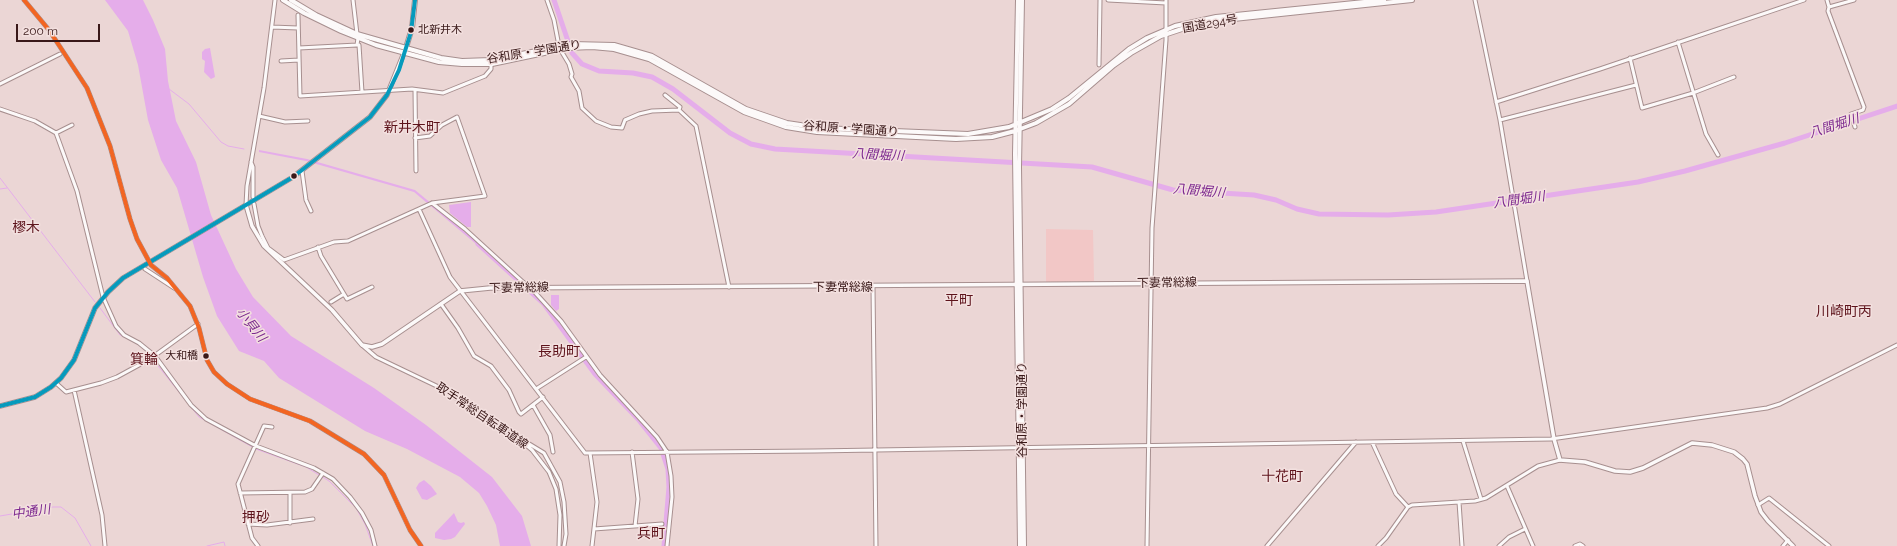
<!DOCTYPE html>
<meta charset="utf-8">
<style>
body{margin:0}
#map{position:relative;width:1897px;height:546px;overflow:hidden;background:#ebd6d5;font-family:Raleway,sans-serif}
canvas{display:block}
.scale{position:absolute;left:16px;top:24px;width:84px;height:18px;box-sizing:border-box;border:2px solid #391818;border-top:0;padding-left:5px;font-size:12px;line-height:14px;white-space:nowrap;color:#391818;-webkit-text-stroke:3px #f3e0df;paint-order:stroke}
</style>
<div id="map">
<canvas width="1897" height="546"></canvas>
<div class="scale">200 m</div>
</div>
<script>
const context = document.querySelector('canvas').getContext('2d');
context.lineJoin = 'round';
function fillPath(path, color) { context.fillStyle = color; context.fill(path, 'evenodd'); }
const shape = rows => new Path2D(rows.map(r => 'M' + r).join(''));
function trace(path, color, width, dash) { context.strokeStyle = color; context.lineWidth = width; context.lineCap = dash ? 'butt' : 'round'; context.setLineDash(dash || []); context.stroke(path); }
function label(font, color, halo, rows, align = 'center') {
  context.font = font + ' Raleway,"Noto Sans JP",sans-serif'; context.lineWidth = 3; context.setLineDash([]); context.textBaseline = 'middle'; context.strokeStyle = halo; context.fillStyle = color; for (const [text, x, y, turn = 0] of rows) {
    context.save(); context.translate(x, y); context.rotate((+turn || 0) * Math.PI / 180); context.textAlign = isNaN(turn) ? turn : align; if (halo) context.strokeText(text, 0, 0); context.fillText(text, 0, 0); context.restore();
  }
}
const built = shape([
 [1046,229,1093,230,1094,281,1046,282]
]);
const water = shape([
 [105,0,143,0,153,20,165,49,168,81,176,121,196,162,211,215,236,269,253,297,291,336,374,388,426,425,492,477,522,516,531,546,500,546,496,525,487,506,479,493,460,477,407,449,365,431,279,378,264,361,239,351,217,316,203,277,177,188,161,160,148,120,138,65,128,31],
 [210,48,215,77,211,79,204,72,205,61,202,59,202,52,205,49],
 [259,150,307,159,415,190,484,247,482,249,414,192,306,161,259,152],
 [471,202,471,227,467,227,450,213,449,205],
 [551,295,559,295,559,309,556,311,551,305],
 [424,480,431,486,437,494,427,500,422,499,416,488,419,483],
 [454,513,458,522,461,523,464,522,465,524,455,537,451,539,444,540,435,538,435,533]
]);
const stream = shape([
 [169,89,189,104,221,142,228,146,244,149],
 [0,178,95,302],
 [0,189,7,188],
 [100,308,120,335,130,340],
 [134,342,142,347],
 [147,352,199,417,256,449,306,467,329,481,356,508,365,524,373,546],
 [0,516,53,507,61,507,75,518,91,546],
 [207,546,224,542,225,546]
]);
const river = shape([
 [554,0,572,53,582,64,599,71,633,73,652,77,673,89,730,133,751,144,775,149,1092,167,1173,190,1254,195,1276,200,1297,209,1319,214,1388,215,1436,212,1638,182,1685,171,1785,143,1897,106],
 [478,244,544,304,595,374,638,419,661,448,668,469,669,487,664,546]
]);
const minor = shape([
 [24,0,49,30,87,88,110,146,130,219,137,239,151,265,167,278,190,306,199,328,207,360,214,372,227,384,250,399,310,421,364,454,384,475,410,530,421,546],
 [353,0,357,34],
 [547,0,554,20,559,46],
 [1108,0,1166,3],
 [1475,0,1500,120,1527,281],
 [1827,0,1829,7,1828,11,1864,107,1863,110,1851,114,1855,127],
 [1829,7,1854,0],
 [298,15,300,96,412,89,443,93,485,76,491,69,491,62],
 [272,27,298,28],
 [358,38,357,45,359,45,362,92],
 [1678,42,1706,134,1718,155],
 [299,48,357,45],
 [560,49,569,64,572,74,571,77,579,91,582,108,596,121,611,127,622,128,625,120,639,114,652,111,679,110,696,126,729,287],
 [1630,58,1642,108,1693,93,1734,77],
 [281,61,299,60],
 [1099,65,1100,0],
 [0,84,60,54],
 [415,90,416,171],
 [665,95,680,107,679,110],
 [1496,102,1600,69,1804,0],
 [0,109,35,121,56,133,77,191,103,297,116,326,124,335,139,343,155,356,191,405,206,419,256,446,314,468,333,479,350,497,362,513,371,530,375,546],
 [259,116,285,122,308,121],
 [1500,120,1636,85],
 [56,133,72,125],
 [251,162,253,167,253,197],
 [302,171,306,200,311,211],
 [432,203,465,229,523,282,531,288,561,321,600,375,657,437,667,452,671,476,672,497,667,546],
 [254,204,258,226,262,236,268,248,284,260,334,242,348,241,432,203,485,196,457,117,442,125,430,136,415,138],
 [246,205,247,186,264,88,275,0],
 [419,209,450,277,585,453,815,451,1551,439,1767,408,1780,404,1897,345],
 [318,247,321,256,347,299,372,287],
 [145,269,174,288],
 [873,287,876,546],
 [331,302,344,294],
 [441,304,458,328,474,356,491,366,509,390,519,412,521,414,543,397],
 [362,345,376,357,447,391,474,412,518,438,532,450,549,472,556,489,560,515,559,546],
 [56,383,66,392,101,383,117,377,150,359,198,324],
 [536,389,586,357],
 [74,390,102,515,105,546],
 [533,405,550,435,553,452],
 [521,439,544,453,560,482,564,502,566,534,564,546],
 [1463,441,1481,499],
 [1372,442,1396,494,1408,507],
 [632,452,638,499,635,526],
 [590,453,597,502,592,546],
 [1507,486,1533,546],
 [240,493,305,492,312,489,323,473],
 [290,494,290,523],
 [1459,502,1462,546],
 [1758,505,1769,498,1829,546],
 [248,524,267,525,313,519],
 [594,529,662,524],
 [258,546,252,538,238,484,264,426,272,427],
 [1147,546,1152,228,1166,40,1166,0],
 [1267,546,1356,442],
 [1378,546,1386,538,1408,507,1412,505,1475,501,1486,498,1538,466,1560,460],
 [1499,546,1509,537,1525,529],
 [1575,546,1580,544,1583,546],
 [1783,546,1788,540]
]);
const major = shape([
 [246,205,252,226,264,246,332,310,362,345,372,347,382,344,460,291,490,288,1527,281,1554,439,1560,460,1585,462,1615,471,1630,472,1643,468,1692,443,1712,445,1734,452,1743,459,1747,464,1755,496,1761,512,1768,521,1793,546],
 [0,406,35,397,51,387,61,378,74,360,95,308,108,292,123,278,293,177,370,117,387,95,404,53]
]);
const highway = shape([
 [283,0,304,13,341,31,376,45,439,62,462,64,492,64,568,48,592,47,614,49,649,59,744,112,786,127,817,132,956,139,992,137,1015,131,1036,123,1069,104,1114,65,1131,53,1161,36,1188,27,1215,21,1412,0],
 [291,0,316,15,357,34,441,58,462,61,491,60,572,44,614,45,652,56,746,109,787,123,820,128,968,134,1009,127,1052,109,1069,98,1129,49,1147,38,1175,26,1216,17,1384,0],
 [1018,0,1015,154,1020,546],
 [1022,0,1019,167,1024,546],
 [405,51,412,28,415,0]
]);
const bus1 = shape([
 [0,406,35,397,51,387,61,378,74,360,95,308,108,292,123,278,293,177,370,117,387,95,399,70,411,32,415,0]
]);
const bus2 = shape([
 [24,0,49,30,87,88,110,146,130,219,137,239,151,265,167,278,190,306,199,328,207,360,214,372,227,384,250,399,310,421,364,454,384,475,410,530,421,546]
]);
const markers = [
 [411,30,3.5,"#391818"],
 [294,176,3.5,"#391818"],
 [206,356,3.5,"#391818"]
];
const busNames = [
 ["北新井木",418,30],
 ["大和橋",198,356,"right"]
];
const streetNames = [
 ["国道294号",1210,24,-10],
 ["谷和原・学園通り",534,52,-9],
 ["谷和原・学園通り",851,129,4],
 ["下妻常総線",1167,283,-1],
 ["下妻常総線",843,287],
 ["下妻常総線",519,288,-1],
 ["谷和原・学園通り",1022,410,-90],
 ["取手常総自転車道線",482,416,34]
];
const waterNames = [
 ["八間堀川",1834,126,-18],
 ["八間堀川",878,155,3],
 ["八間堀川",1199,191,5],
 ["八間堀川",1519,200,-8],
 ["小貝川",251,325,51],
 ["中通川",31,512,-8]
];
const quarterNames = [
 ["新井木町",412,128],
 ["樛木",26,228],
 ["平町",959,301],
 ["川崎町丙",1844,312],
 ["長助町",559,352],
 ["箕輪",144,360],
 ["十花町",1282,477],
 ["押砂",256,518],
 ["兵町",651,534]
];
fillPath(built, '#f2c7c6');
fillPath(water, '#e5adea');
trace(stream, '#e5adea', 1);
trace(river, '#e5adea', 5);
trace(minor, '#a78f8f', 5);
trace(major, '#a78f8f', 5.5);
trace(highway, '#a78f8f', 6);
trace(minor, '#fcf9f9', 3);
trace(major, '#fcf9f9', 3.5);
trace(highway, '#fcf9f9', 4);
trace(bus1, '#069abc', 4);
trace(bus2, '#f26522', 4);
for (const [x, y, r, color] of markers) { const dot = new Path2D(); dot.arc(x, y, r, 0, 2 * Math.PI); context.fillStyle = color; context.fill(dot); trace(dot, '#f3e0df', 1.5); }
label('11px', '#391818', '#f3e0df', busNames, 'left');
label('12px', '#391818', '#f3e0df', streetNames);
label('italic 13px', '#7c288f', '#f3e0df', waterNames);
label('14px', '#5d131b', '#f3e0df', quarterNames);
</script>
